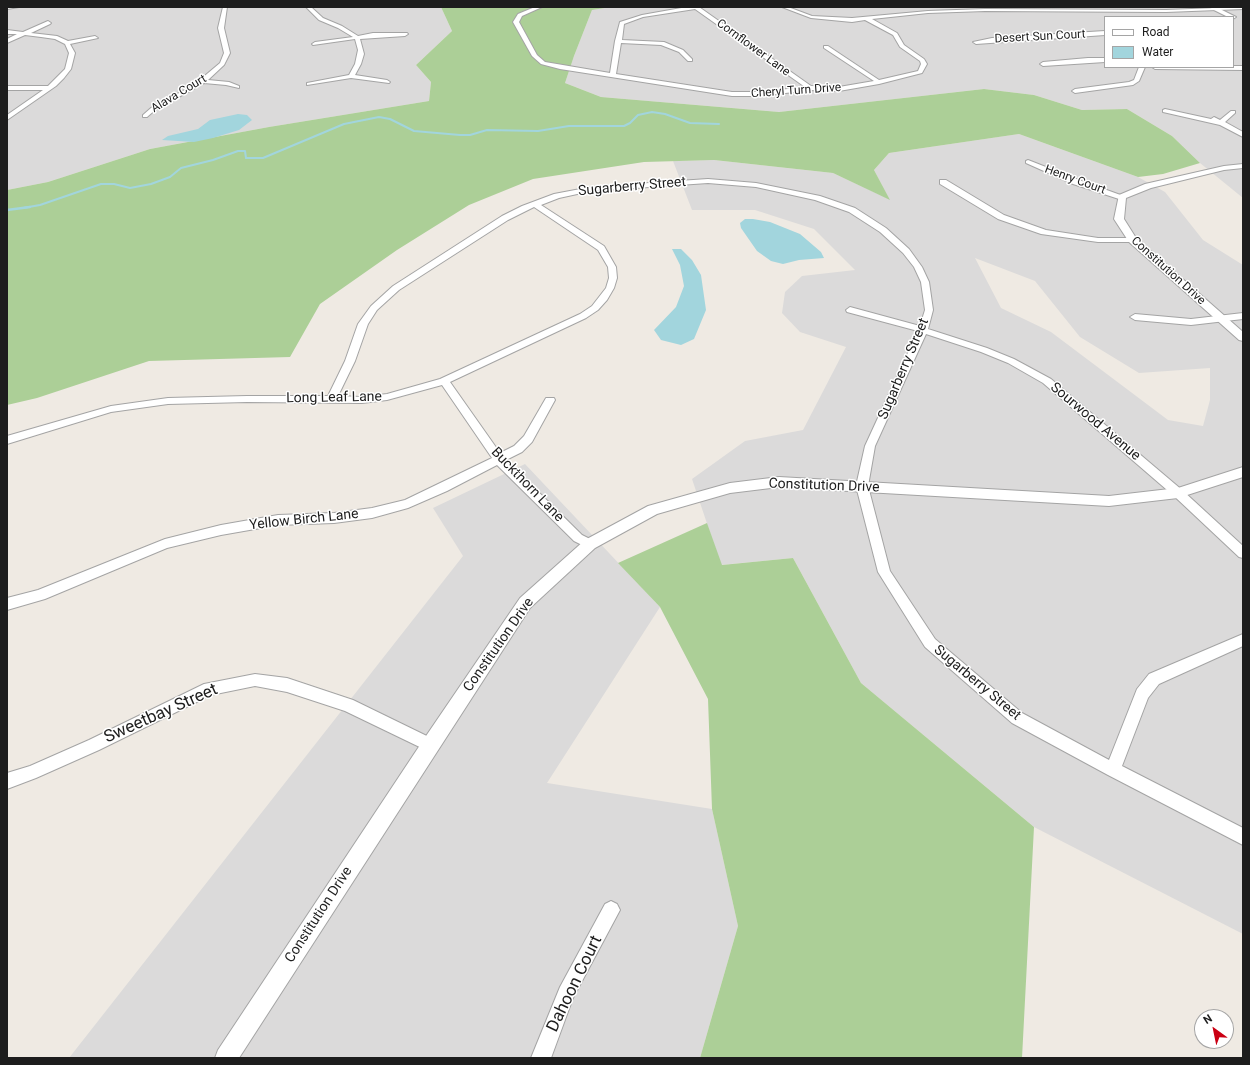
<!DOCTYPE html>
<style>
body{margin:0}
#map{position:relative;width:1250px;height:1065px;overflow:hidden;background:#efeae3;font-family:Roboto,sans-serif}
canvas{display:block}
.frame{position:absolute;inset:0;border:8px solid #1d1d1d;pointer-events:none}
.legend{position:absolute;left:1104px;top:16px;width:130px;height:52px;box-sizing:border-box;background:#fff;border:1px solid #a5a5a5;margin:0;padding:5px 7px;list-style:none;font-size:12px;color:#1d1d1d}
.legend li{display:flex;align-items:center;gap:8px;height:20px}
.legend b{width:20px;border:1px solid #a5a5a5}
.north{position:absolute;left:1194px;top:1009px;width:40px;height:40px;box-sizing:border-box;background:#fff;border:1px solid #a5a5a5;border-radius:50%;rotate:327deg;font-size:11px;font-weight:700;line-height:16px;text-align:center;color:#1d1d1d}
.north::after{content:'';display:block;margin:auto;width:14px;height:18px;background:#cb0013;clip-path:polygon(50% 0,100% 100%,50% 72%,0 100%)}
</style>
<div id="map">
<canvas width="1250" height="1065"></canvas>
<div class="frame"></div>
<ul class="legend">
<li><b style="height:5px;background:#fff"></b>Road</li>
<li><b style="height:11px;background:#a2d5dd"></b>Water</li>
</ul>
<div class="north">N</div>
</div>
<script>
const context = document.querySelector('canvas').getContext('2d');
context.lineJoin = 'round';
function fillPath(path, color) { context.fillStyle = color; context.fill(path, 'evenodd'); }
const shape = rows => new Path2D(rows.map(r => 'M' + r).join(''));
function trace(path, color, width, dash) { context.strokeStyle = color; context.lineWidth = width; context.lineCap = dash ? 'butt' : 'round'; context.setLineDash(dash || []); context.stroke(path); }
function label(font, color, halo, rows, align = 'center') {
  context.font = font + ' Roboto,sans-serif'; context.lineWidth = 3; context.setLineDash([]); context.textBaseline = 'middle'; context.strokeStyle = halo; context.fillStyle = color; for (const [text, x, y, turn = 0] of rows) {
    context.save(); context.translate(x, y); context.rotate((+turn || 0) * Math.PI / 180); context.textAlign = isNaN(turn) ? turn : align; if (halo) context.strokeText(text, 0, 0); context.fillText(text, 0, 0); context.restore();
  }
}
const residential = shape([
 [7,7,441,7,452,31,416,65,431,82,429,101,269,127,150,149,48,182,7,190],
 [611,7,1243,7,1243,198,1200,163,1172,136,1127,109,1082,110,1034,95,984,89,779,112,601,97,565,83,574,56,592,10],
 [1105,17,1233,17,1233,67,1105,67],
 [1019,134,1138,177,1165,192,1203,240,1243,265,1243,934,1034,827,861,683,793,558,721,565,692,479,745,441,803,430,846,347,800,332,782,313,785,292,802,276,855,270,814,229,755,210,692,210,673,161,714,160,833,173,889,199,874,170,889,153],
 [975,258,1035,281,1080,337,1139,373,1210,368,1210,400,1203,426,1168,420,1051,332,1001,308],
 [525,464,660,607,547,783,712,809,738,926,700,1058,69,1058,463,556,433,508]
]);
const forest = shape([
 [441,7,611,7,592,10,574,56,565,83,601,97,779,112,984,89,1034,95,1082,110,1127,109,1172,136,1200,163,1163,174,1138,177,1019,134,889,153,874,170,890,200,833,173,714,160,644,162,533,179,469,205,397,250,320,304,290,357,149,361,37,398,7,405,7,190,48,182,150,149,269,127,429,101,431,82,416,65,452,31],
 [707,523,722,565,793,558,861,683,1034,827,1022,1058,700,1058,738,926,712,809,708,699,660,607,618,563]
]);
const water = shape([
 [238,114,247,115,252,120,239,130,213,138,194,142,162,140,168,136,198,129,210,120],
 [745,219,753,219,770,222,800,234,821,252,824,258,799,260,783,264,771,261,757,251,741,228,740,223],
 [672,249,681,249,692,260,701,275,706,310,694,339,681,345,661,340,654,330,676,307,684,286,680,265]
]);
const streamFar1 = shape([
 [23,208,40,205,101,184,114,184,130,188,151,184,170,177,181,168,213,160,238,151,245,151,246,158,263,158,344,124,379,117,390,119,414,131,460,135,470,135,487,130,538,131,569,126,624,126,630,123,638,115,652,112,665,114,690,123,719,124]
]);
const stream = shape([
 [7,210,30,207]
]);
const minor = shape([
 [7,7,19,7,7,9,7,7],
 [223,7,227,7,224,28,230,53,224,65,208,80,229,82,239,86,239,88,226,85,204,83,155,110,147,117,143,117,143,115,151,108,196,84,198,82,197,80,201,79,220,63,224,53,218,28,223,7],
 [306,7,311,7,323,18,342,26,358,36,373,33,407,33,408,34,405,36,360,39,364,54,361,64,355,75,387,80,390,82,389,83,351,78,307,85,307,83,349,75,355,64,358,50,355,39,313,45,312,44,315,42,353,37,338,28,319,20,306,7],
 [535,7,542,7,522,16,519,22,537,55,545,62,610,73,615,41,620,22,642,15,687,7,699,7,811,86,839,87,874,81,824,48,824,46,828,46,879,80,918,71,921,64,920,61,900,47,893,35,865,20,852,22,811,18,782,7,788,7,812,16,852,18,928,11,985,9,1166,10,1243,7,1243,9,1166,12,985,11,928,13,872,19,897,33,904,45,924,59,927,64,922,73,879,84,839,91,810,90,761,96,732,96,560,69,541,64,532,56,513,22,518,14,535,7],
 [695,9,805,87,761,92,732,92,616,74,621,43,661,45,679,52,688,61,692,61,692,59,683,50,664,42,622,40,624,24,643,17,695,9],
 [48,21,51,23,50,24,31,33,57,36,68,41,95,36,98,38,70,44,75,53,71,69,64,78,56,86,7,120,7,115,43,90,7,90,7,86,48,86,65,69,69,53,65,44,55,39,41,37,25,35,7,43,7,39,17,34,7,34,7,30,23,32,48,21],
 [1105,31,1105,35,976,44,973,42,992,38,1105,31],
 [1088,58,1105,58,1105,62,1043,66,1040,64,1043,62,1088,58],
 [1233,66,1243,66,1243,70,1155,69,1152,67,1233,66],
 [1139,67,1145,67,1139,81,1133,85,1075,93,1072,91,1075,89,1129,82,1134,80,1139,67],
 [1165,109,1211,119,1214,117,1220,120,1231,111,1235,111,1235,113,1225,122,1243,132,1243,137,1220,125,1163,112,1163,110,1165,109],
 [1028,160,1079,180,1126,197,1122,199,1119,199,1073,184,1026,163,1026,161,1028,160],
 [708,179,756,183,820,196,855,208,886,228,909,249,922,267,929,282,933,310,928,329,987,348,1014,359,1051,379,1182,490,1243,546,1243,558,1239,557,1174,496,1043,383,1008,363,981,352,926,334,875,446,868,486,890,571,935,639,1022,713,1109,760,1137,689,1149,674,1243,634,1243,646,1159,684,1148,698,1122,766,1243,828,1243,845,1108,775,1012,723,925,647,878,572,856,486,865,446,918,331,847,312,846,310,850,307,920,326,925,310,921,282,914,267,903,253,880,232,849,212,815,200,756,187,708,183,591,191,559,198,541,205,604,246,616,267,617,278,614,288,607,300,598,310,586,318,450,382,500,453,514,446,524,436,546,398,554,398,555,400,532,442,522,452,506,460,582,535,594,541,596,544,594,547,590,549,574,541,497,465,447,491,408,508,372,518,334,523,278,525,221,535,167,548,45,599,7,610,7,598,38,590,165,539,221,525,278,515,334,513,372,508,405,500,492,458,442,385,387,400,362,403,247,402,168,404,111,412,7,444,7,436,111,406,168,398,247,396,328,396,345,361,358,324,371,306,393,286,502,216,522,206,554,194,591,187,708,179],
 [534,207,598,250,608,267,609,278,606,288,592,306,580,314,440,379,387,394,362,397,338,396,355,361,368,324,377,310,399,290,508,220,534,207],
 [940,180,946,180,1004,215,1046,230,1098,238,1132,238,1136,240,1132,242,1098,242,1041,234,998,219,940,184,940,180],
 [1243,313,1243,319,1191,325,1135,320,1130,317,1135,314,1191,319,1243,313],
 [255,674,287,678,353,700,435,740,437,745,435,750,430,752,345,711,287,692,255,686,211,695,99,750,36,778,7,789,7,773,30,766,89,740,204,684,255,674],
 [611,901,617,904,620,910,573,998,551,1058,531,1058,560,987,605,904,611,901]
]);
const tertiary = shape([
 [1208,7,1216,7,1236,17,1233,19,1233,17,1228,17,1208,7],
 [1243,164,1243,168,1224,170,1151,188,1126,198,1124,219,1136,238,1243,332,1243,341,1239,340,1129,242,1114,219,1119,195,1145,184,1224,166,1243,164],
 [1243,467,1243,477,1178,498,1109,506,779,487,730,493,657,514,595,548,530,608,239,1058,215,1058,218,1050,424,739,520,598,585,540,648,506,730,483,779,477,1109,496,1178,488,1243,467]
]);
const farStreetnames = [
 ["Desert Sun Court",1040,37,-3],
 ["Cornflower Lane",753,48,36],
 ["Cheryl Turn Drive",796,91,-4],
 ["Alava Court",179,94,-31],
 ["Henry Court",1075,180,20],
 ["Constitution Drive",1168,271,42]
];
const streetNames = [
 ["Sugarberry Street",632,187,-5],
 ["Sugarberry Street",904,369,-67],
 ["Long Leaf Lane",334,398,-1],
 ["Sourwood Avenue",1095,422,40],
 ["Buckthorn Lane",527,485,46],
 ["Constitution Drive",824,486,2],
 ["Yellow Birch Lane",304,520,-6],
 ["Constitution Drive",499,645,-55],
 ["Sugarberry Street",977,683,40],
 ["Constitution Drive",319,915,-57]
];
const nearStreetnames = [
 ["Sweetbay Street",161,714,-24],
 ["Dahoon Court",575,984,-64]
];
fillPath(residential, '#dbdada');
fillPath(forest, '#accf97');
fillPath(water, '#a2d5dd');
trace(streamFar1, '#a2d5dd', 2);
trace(stream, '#a2d5dd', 2.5);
trace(minor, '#a4a4a4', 2);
trace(tertiary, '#a4a4a4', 2);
fillPath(minor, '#fff');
fillPath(tertiary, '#fff');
label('12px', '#1d1d1d', '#fff', farStreetnames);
label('14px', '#1d1d1d', '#fff', streetNames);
label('17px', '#1d1d1d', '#fff', nearStreetnames);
</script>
